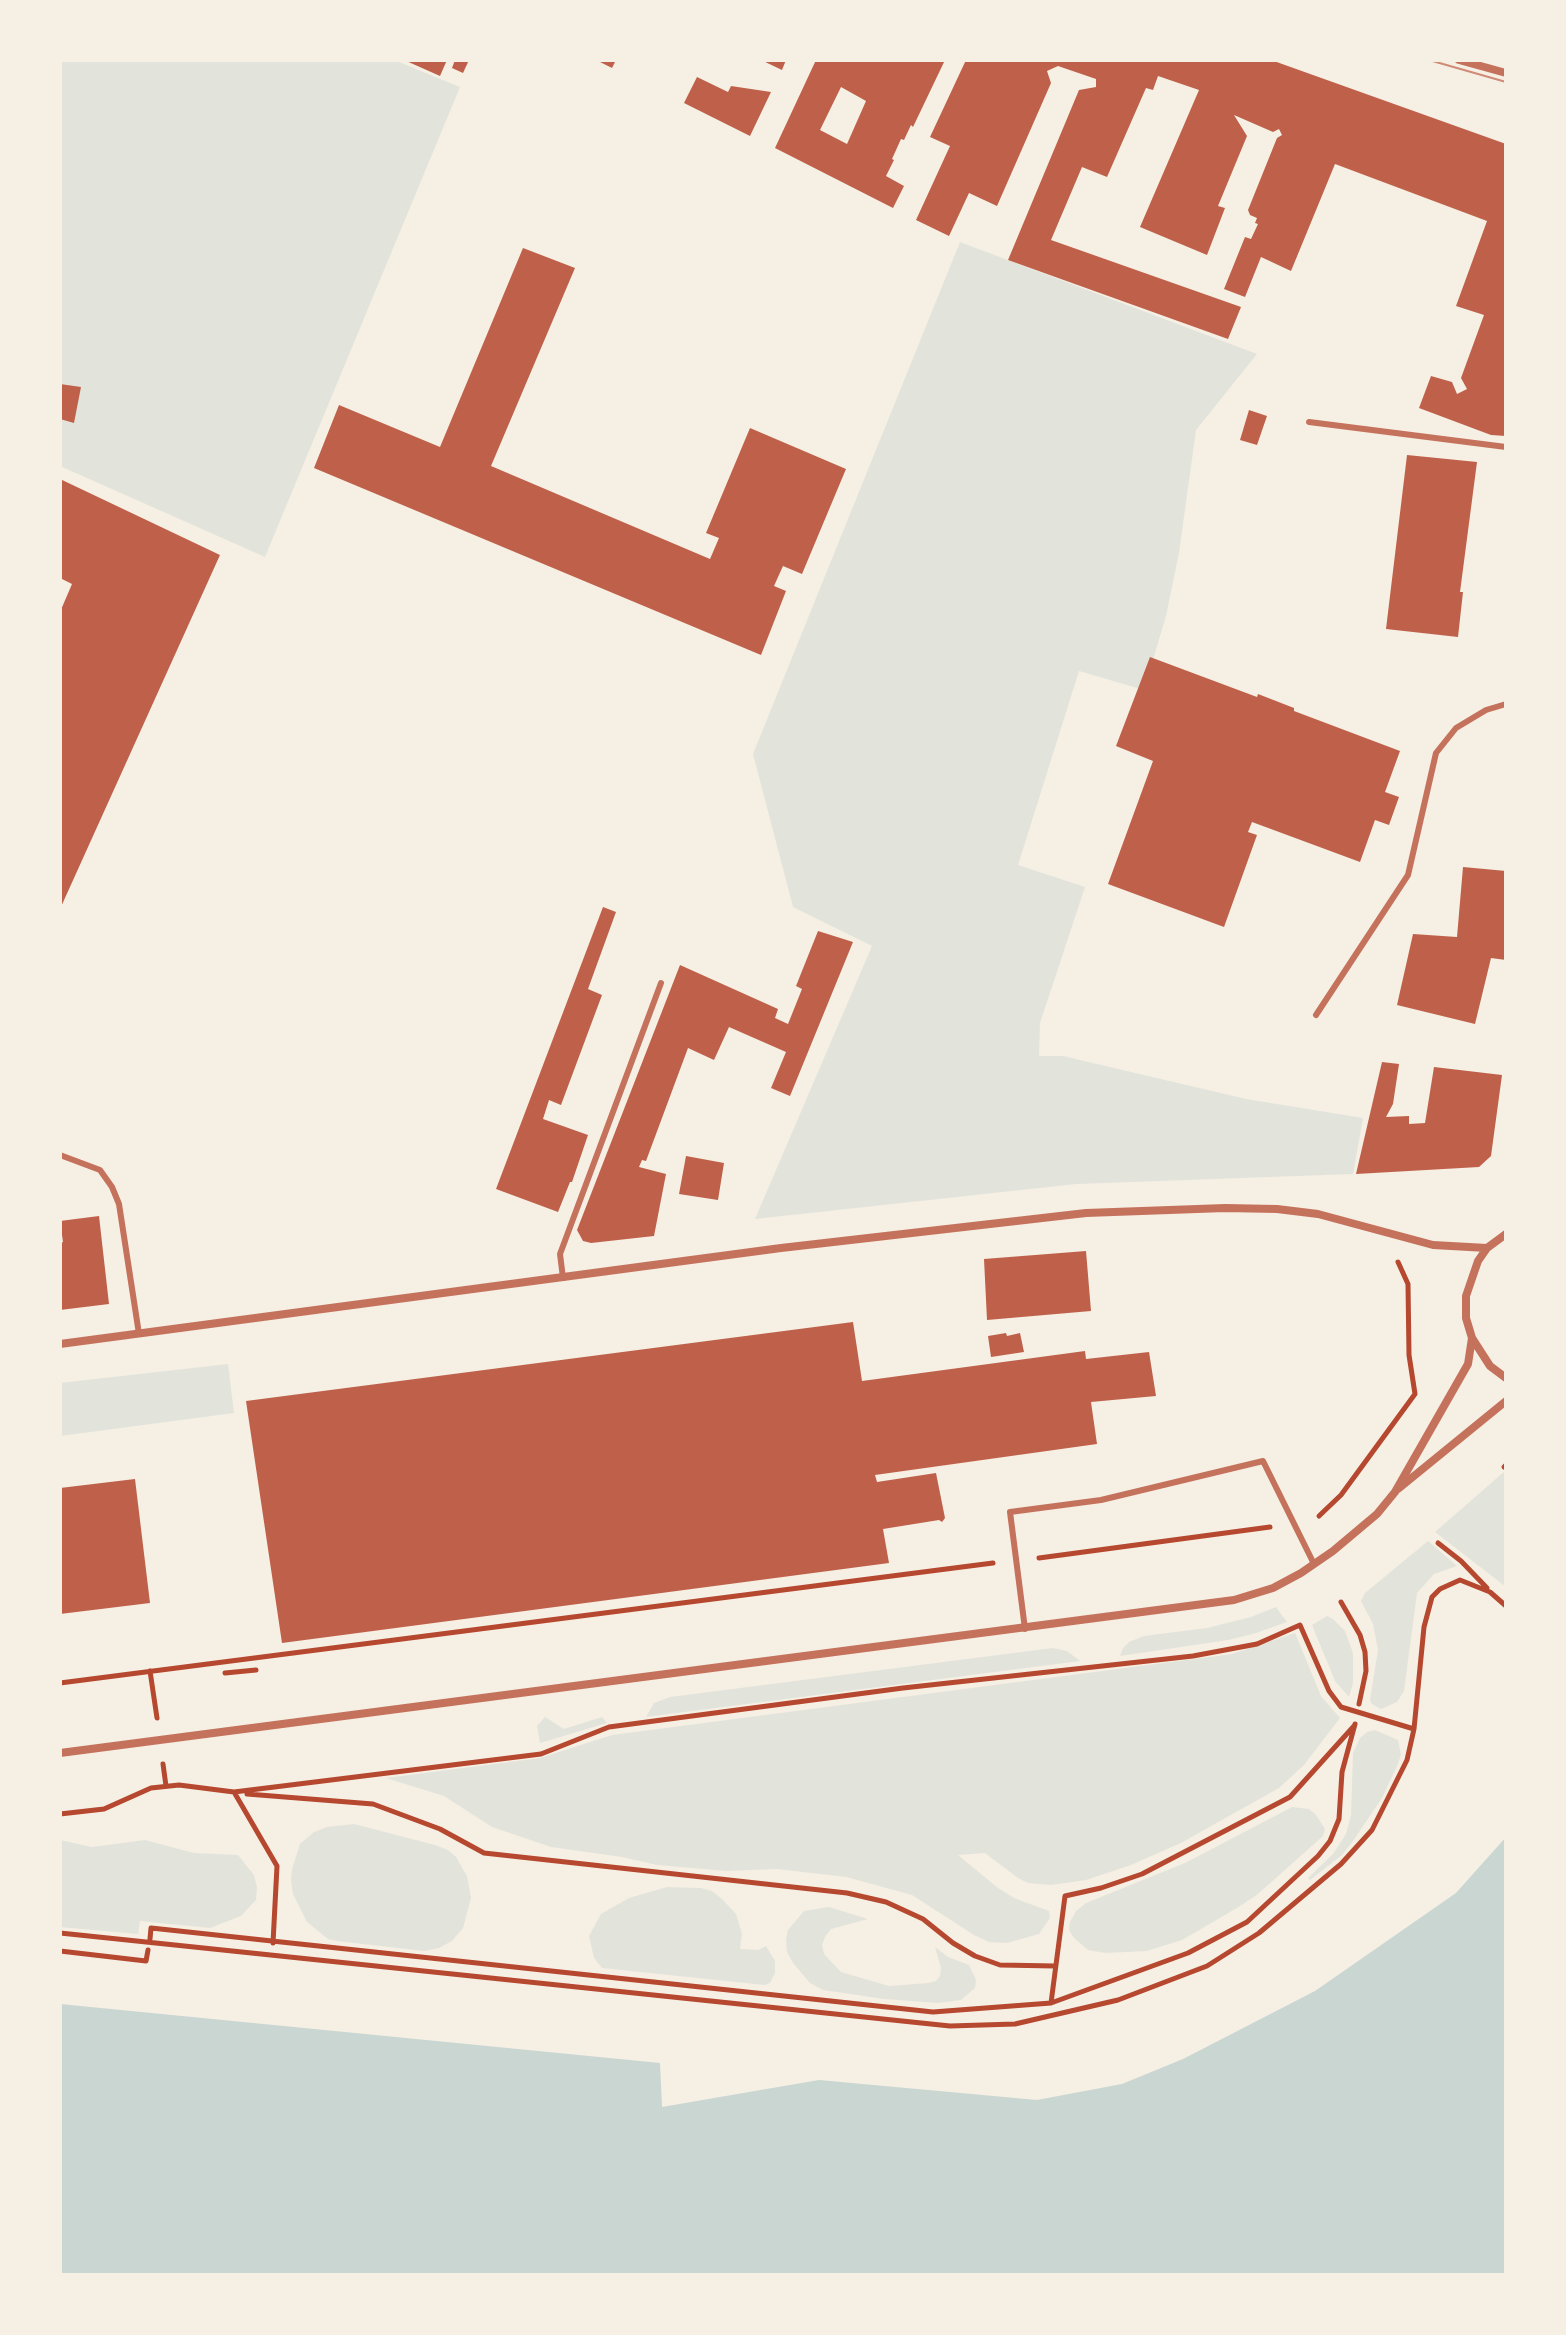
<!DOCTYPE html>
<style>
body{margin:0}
#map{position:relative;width:1566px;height:2335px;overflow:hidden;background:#f6efe4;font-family:Commissioner,sans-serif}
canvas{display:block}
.frame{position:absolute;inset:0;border:62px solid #f6efe4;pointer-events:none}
</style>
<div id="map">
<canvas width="1566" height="2335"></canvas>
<div class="frame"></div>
</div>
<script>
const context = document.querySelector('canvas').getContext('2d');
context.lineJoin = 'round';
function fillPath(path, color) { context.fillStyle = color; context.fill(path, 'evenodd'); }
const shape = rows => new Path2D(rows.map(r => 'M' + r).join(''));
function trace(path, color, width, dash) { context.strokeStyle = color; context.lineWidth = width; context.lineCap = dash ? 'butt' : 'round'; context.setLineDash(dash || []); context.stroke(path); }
const green = shape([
 [60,60,394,60,460,87,265,557,60,466],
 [960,242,1257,354,1196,430,1179,553,1166,616,1144,690,1079,671,1018,865,1085,887,1040,1023,1039,1056,1063,1056,1246,1099,1363,1118,1353,1174,1076,1184,755,1219,872,946,793,907,753,754],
 [228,1364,234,1413,60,1436,60,1383],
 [1506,1470,1506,1587,1435,1532],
 [1428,1541,1457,1566,1434,1574,1417,1593,1404,1691,1397,1702,1381,1709,1372,1704,1370,1700,1378,1650,1373,1624,1361,1601,1365,1593],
 [1276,1607,1287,1622,1253,1634,1228,1640,1120,1656,1123,1648,1129,1642,1144,1636,1207,1628,1251,1617],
 [1327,1616,1333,1619,1345,1631,1353,1653,1353,1683,1349,1697,1335,1681,1312,1625],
 [1295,1633,1321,1696,1340,1718,1304,1765,1279,1788,1181,1843,1131,1865,1086,1880,1051,1885,1028,1883,1018,1878,985,1853,958,1855,998,1888,1014,1898,1049,1911,1050,1918,1039,1934,1007,1943,989,1942,974,1935,912,1895,846,1877,777,1869,726,1871,657,1865,622,1857,551,1847,492,1827,444,1796,386,1778,540,1758,612,1735,1232,1654],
 [1053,1648,1067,1651,1080,1661,646,1717,654,1703,670,1697],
 [545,1717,564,1729,602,1717,607,1723,540,1743,537,1726],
 [1375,1730,1398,1740,1401,1755,1397,1766,1382,1798,1353,1841,1342,1855,1310,1880,1308,1878,1333,1854,1346,1834,1351,1815,1353,1753,1360,1738,1367,1732],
 [1292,1807,1309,1809,1316,1815,1325,1829,1323,1836,1258,1894,1237,1908,1182,1940,1147,1951,1105,1953,1088,1950,1074,1938,1069,1930,1070,1922,1076,1911,1086,1903,1185,1863],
 [354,1824,435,1845,448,1850,456,1857,467,1876,471,1898,463,1928,452,1941,439,1948,424,1951,337,1941,328,1939,307,1922,293,1894,291,1880,292,1869,300,1844,314,1832,327,1827],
 [60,1840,92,1847,145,1840,194,1853,238,1855,254,1875,257,1887,256,1900,241,1916,210,1928,140,1921,138,1934,60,1927],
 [667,1887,701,1888,712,1891,722,1899,736,1914,742,1934,740,1949,758,1950,766,1946,775,1961,775,1973,770,1983,765,1985,602,1968,594,1958,589,1936,601,1914,629,1898],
 [829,1907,868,1919,831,1929,825,1937,822,1945,824,1954,841,1972,889,1986,928,1983,936,1981,940,1976,941,1968,935,1947,948,1957,969,1965,976,1980,975,1988,961,2000,938,2003,884,1999,823,1990,810,1983,793,1963,787,1952,786,1940,788,1930,804,1911]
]);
const water = shape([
 [1506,1837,1506,2275,60,2275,60,2004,660,2063,662,2107,819,2080,1037,2100,1122,2084,1183,2059,1315,1991,1456,1893]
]);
const building = shape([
 [404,60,447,60,440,76],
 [455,60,469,60,463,73,452,68],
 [596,60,616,60,612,68],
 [761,60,786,60,782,70],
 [816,60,945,60,913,127,911,125,904,140,901,139,892,159,894,160,886,176,904,186,893,208,775,148],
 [841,87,866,101,847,144,820,130],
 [966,60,1271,60,1506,144,1506,436,1491,435,1419,408,1431,376,1452,382,1457,394,1467,389,1461,378,1484,315,1456,306,1487,221,1335,164,1291,271,1261,257,1245,297,1224,289,1245,237,1251,239,1258,224,1255,223,1257,218,1250,215,1248,210,1277,138,1282,135,1279,129,1273,132,1234,115,1247,136,1218,206,1225,208,1207,255,1140,227,1199,90,1158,76,1153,90,1146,88,1107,177,1082,167,1051,240,1241,307,1228,339,1008,260,1079,90,1096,87,1096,79,1058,66,1047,71,1051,83,997,206,969,193,949,236,916,220,950,146,930,137],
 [697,77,728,92,731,86,771,92,750,136,684,103],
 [523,248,575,268,491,466,710,559,719,538,706,533,750,428,846,469,802,574,783,566,774,586,786,591,761,655,314,468,339,405,440,447],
 [60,384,81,387,74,423,60,419],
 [1249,410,1267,416,1257,445,1240,440],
 [1407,455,1477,462,1460,592,1463,592,1458,637,1386,629],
 [60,479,220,555,60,909,60,612,72,584,60,578],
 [1150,657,1257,697,1258,694,1294,708,1294,711,1400,751,1385,792,1399,797,1389,825,1375,820,1360,862,1252,822,1248,832,1257,835,1224,927,1108,884,1153,761,1116,746],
 [1463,867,1506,871,1506,960,1491,958,1475,1024,1397,1005,1413,934,1457,937],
 [603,907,616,912,588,989,602,995,561,1105,549,1100,543,1119,588,1135,572,1182,570,1182,558,1212,496,1189],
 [818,931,853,942,790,1096,771,1088,786,1052,729,1027,714,1060,688,1048,646,1161,642,1160,639,1167,666,1174,654,1236,591,1243,583,1241,577,1230,680,965,778,1009,775,1018,788,1024,802,989,796,986],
 [1382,1062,1399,1064,1393,1104,1386,1117,1409,1116,1409,1124,1425,1123,1434,1067,1502,1075,1491,1156,1479,1167,1356,1174],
 [686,1156,724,1163,718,1200,679,1194],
 [99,1216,109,1304,60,1310,60,1243,63,1242,60,1221],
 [1086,1251,1091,1311,987,1320,984,1259],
 [853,1322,862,1381,1085,1351,1086,1359,1149,1352,1156,1396,1091,1402,1097,1444,875,1475,877,1482,936,1473,945,1518,942,1522,939,1520,883,1529,889,1563,282,1643,246,1401],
 [1006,1333,1007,1336,1020,1333,1024,1352,991,1357,988,1336],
 [135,1479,150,1603,60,1614,60,1488]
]);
const path = shape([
 [1504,1467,1506,1465],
 [1319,1516,1341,1495,1415,1394,1409,1355,1408,1284,1398,1262],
 [1438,1543,1461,1561,1487,1588],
 [1039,1558,1270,1527],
 [1341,1602,1360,1635,1365,1652,1366,1671,1359,1704],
 [150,1671,157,1718],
 [225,1673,256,1670],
 [60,1683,993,1563],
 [163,1764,166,1786],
 [234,1792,277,1866,273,1943],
 [247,1794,373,1804,440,1829,484,1853,847,1893,886,1902,923,1919,953,1943,975,1956,1000,1965,1055,1966],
 [60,1814,104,1809,151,1788,179,1785,234,1792,541,1754,609,1727,903,1688,1193,1656,1257,1644,1300,1625,1329,1691,1341,1707,1414,1729],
 [60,1933,950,2026,1015,2024,1118,2000,1207,1966,1259,1933,1341,1864,1372,1830,1407,1760,1414,1729,1424,1627,1432,1597,1440,1589,1460,1580,1490,1592,1506,1606],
 [150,1939,151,1928,933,2012,1051,2003,1188,1953,1247,1922,1318,1856,1330,1841,1339,1819,1342,1772,1355,1724],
 [60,1951,146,1961,148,1950],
 [1051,2003,1065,1896,1101,1888,1142,1874,1290,1797,1354,1726]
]);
const service = shape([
 [1309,422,1506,447],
 [1316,1015,1408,875,1436,753,1456,728,1486,710,1506,704],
 [60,1155,100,1170,112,1187,119,1204,139,1334],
 [563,1278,560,1254,661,983],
 [1025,1629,1010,1512,1101,1500,1263,1461,1314,1564]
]);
const minor = shape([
 [1459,60,1506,73],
 [1506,1234,1487,1248,1478,1261,1466,1296,1466,1318,1472,1338,1490,1366,1506,1378],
 [60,1344,781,1248,1086,1213,1225,1208,1277,1209,1318,1214,1433,1245,1487,1248],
 [1398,1489,1506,1401],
 [60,1753,1234,1600,1273,1588,1301,1573,1333,1551,1377,1514,1395,1492,1468,1364,1472,1338]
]);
const tram = shape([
 [1429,60,1506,82]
]);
fillPath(green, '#e2e4dc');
fillPath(water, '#c9d6d2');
fillPath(building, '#bf614a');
trace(path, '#b5482f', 5);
trace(service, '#c5725c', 6);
trace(minor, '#c5725c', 8);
trace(tram, '#cf8b77', 2);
</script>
